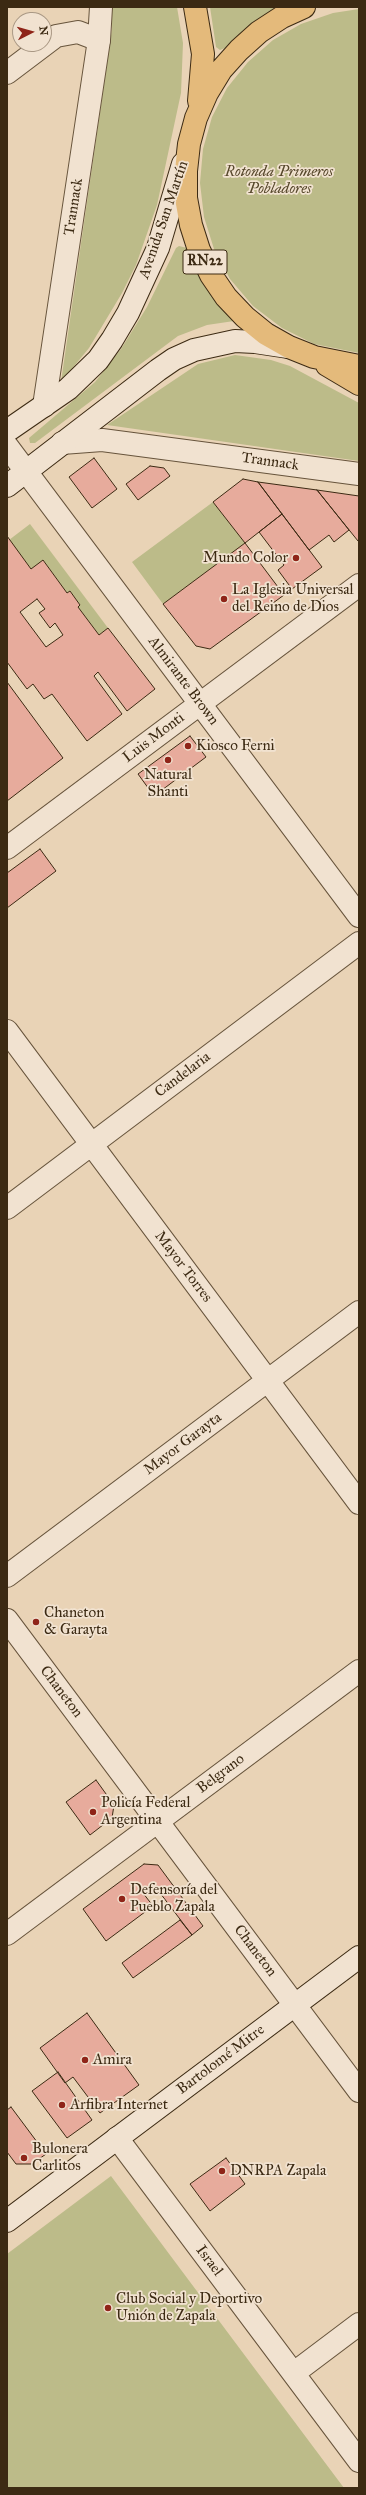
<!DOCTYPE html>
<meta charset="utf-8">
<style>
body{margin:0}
#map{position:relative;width:366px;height:2495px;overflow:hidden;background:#e9d3b6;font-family:"IM FELL Great Primer",serif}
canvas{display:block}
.frame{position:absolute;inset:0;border:8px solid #3c2a13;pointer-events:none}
.north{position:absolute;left:12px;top:12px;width:40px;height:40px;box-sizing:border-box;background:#f1e2d0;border:1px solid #a99884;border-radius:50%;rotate:84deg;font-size:11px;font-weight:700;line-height:16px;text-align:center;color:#3c2a13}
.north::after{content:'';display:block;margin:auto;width:14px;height:18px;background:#8f2418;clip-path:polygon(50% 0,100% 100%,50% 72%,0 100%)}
</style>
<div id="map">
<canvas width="366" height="2495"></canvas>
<div class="frame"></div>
<div class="north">N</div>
</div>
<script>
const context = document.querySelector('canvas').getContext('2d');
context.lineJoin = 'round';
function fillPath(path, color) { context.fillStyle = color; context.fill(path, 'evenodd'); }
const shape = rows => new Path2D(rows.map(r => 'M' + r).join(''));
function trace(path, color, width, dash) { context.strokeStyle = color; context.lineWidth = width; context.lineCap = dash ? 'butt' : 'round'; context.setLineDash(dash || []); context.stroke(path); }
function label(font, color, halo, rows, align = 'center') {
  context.font = font + ' "IM FELL Great Primer",serif'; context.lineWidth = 3.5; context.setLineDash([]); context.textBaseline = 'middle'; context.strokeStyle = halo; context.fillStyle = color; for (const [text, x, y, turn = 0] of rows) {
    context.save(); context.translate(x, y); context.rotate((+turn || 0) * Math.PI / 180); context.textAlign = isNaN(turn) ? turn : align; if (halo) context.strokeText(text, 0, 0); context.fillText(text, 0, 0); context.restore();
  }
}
const green = shape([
 [112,7,177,7,183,43,181,93,157,205,136,265,122,293,89,348,61,382,112,29],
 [210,7,277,7,252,23,225,48,220,50,216,47],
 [359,9,359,353,314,344,282,328,253,306,230,279,214,249,204,217,200,183,203,149,212,117,227,88,248,62,273,40,301,24,333,13],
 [179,246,187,248,195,266,234,321,207,325,178,336,35,443,30,443,29,438,95,382,121,349,147,307,176,248],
 [235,355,271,360,290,366,359,403,359,461,107,425,198,364],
 [213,502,245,543,163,604,132,562],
 [30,524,108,628,99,635,78,607,80,605,70,591,67,593,44,561,31,569,9,540],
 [111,2176,249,2361,344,2488,7,2488,7,2254]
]);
const building = shape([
 [94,458,117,489,92,508,69,477,94,458],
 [150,466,164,468,170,476,138,500,126,484,150,466],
 [243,479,258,482,282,514,245,543,213,502,243,479],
 [258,482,317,490,349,530,334,542,329,535,309,550,258,482],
 [317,490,359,496,359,540,358,541,317,490],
 [282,514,322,567,292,589,278,570,284,565,259,532,282,514],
 [7,536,31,569,43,560,67,593,70,591,80,605,78,607,99,635,108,628,155,689,127,711,98,672,94,676,122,714,87,741,52,694,44,699,33,684,27,689,7,662,7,536],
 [37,599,45,609,39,613,50,628,55,623,63,635,46,647,20,612,37,599],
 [245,543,284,595,210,649,196,646,163,604,245,543],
 [7,682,63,758,7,801,7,682],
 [190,736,206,757,154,796,138,774,190,736],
 [40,849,56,871,7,908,7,873,40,849],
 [96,1780,114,1805,112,1818,90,1835,66,1802,96,1780],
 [144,1864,158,1865,203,1926,192,1935,154,1885,143,1893,153,1906,106,1941,83,1909,144,1864],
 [180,1920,192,1935,133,1978,122,1963,180,1920],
 [87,2013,139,2085,100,2113,73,2077,65,2083,40,2048,87,2013],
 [58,2072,92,2120,67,2138,32,2091,58,2072],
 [11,2107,46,2154,32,2164,16,2164,7,2152,7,2110,11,2107],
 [226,2158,245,2184,210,2211,190,2184,226,2158]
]);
const minor = shape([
 [7,73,56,36,78,32,99,40],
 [7,446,359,916],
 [7,848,359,585],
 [7,1031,359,1503],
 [7,1208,359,943],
 [7,1576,359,1312],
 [7,1620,359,2091],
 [7,1934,359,1671],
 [117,2138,359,2461],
 [294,2373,359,2324]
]);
const tertiary = shape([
 [44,406,99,40,101,7],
 [62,443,102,440,359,474]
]);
const secondary = shape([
 [7,431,68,389,98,360,112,340,128,313,158,248,183,164],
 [7,486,158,370,174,359,194,350,235,341,255,342,288,347],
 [7,2221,359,1957]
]);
const primary = shape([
 [195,7,203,54,199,101],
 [304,7,282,17,259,32,239,50,221,70,207,93,196,118,189,144,186,171,186,198,191,225,199,250,211,275,226,297,245,317,266,334,289,347,314,357,359,366],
 [327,365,359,384]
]);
const markers = [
 [296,558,4,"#8f2418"],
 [224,599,4,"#8f2418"],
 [188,746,4,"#8f2418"],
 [168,760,4,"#8f2418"],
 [36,1622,4,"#8f2418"],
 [93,1812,4,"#8f2418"],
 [122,1899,4,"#8f2418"],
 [85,2060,4,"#8f2418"],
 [62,2105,4,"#8f2418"],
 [24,2158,4,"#8f2418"],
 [222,2171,4,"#8f2418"],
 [108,2308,4,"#8f2418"]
];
const shields = [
 [205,262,44]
];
const shieldNames = [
 ["RN22",205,262]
];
const parkNames = [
 ["Rotonda Primeros",279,172],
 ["Pobladores",279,189]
];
const streetNames = [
 ["Trannack",74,207,-81],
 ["Avenida San Martín",164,220,-71],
 ["Trannack",270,462,8],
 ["Almirante Brown",183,681,53],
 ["Luis Monti",154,738,-37],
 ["Candelaria",183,1075,-37],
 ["Mayor Torres",183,1267,53],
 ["Mayor Garayta",183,1444,-37],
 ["Chaneton",61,1692,53],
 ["Belgrano",221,1774,-37],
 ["Chaneton",255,1951,53],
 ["Bartolomé Mitre",221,2060,-37],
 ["Israel",209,2261,53]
];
const poiNames = [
 ["Mundo Color",288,558,"right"],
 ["La Iglesia Universal",232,590],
 ["del Reino de Dios",232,607],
 ["Kiosco Ferni",196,746],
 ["Natural",168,775,"center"],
 ["Shanti",168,792,"center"],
 ["Chaneton",44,1613],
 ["& Garayta",44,1630],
 ["Policía Federal",101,1803],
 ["Argentina",101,1820],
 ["Defensoría del",130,1890],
 ["Pueblo Zapala",130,1907],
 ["Amira",93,2060],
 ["Arfibra Internet",70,2105],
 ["Bulonera",32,2149],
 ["Carlitos",32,2166],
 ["DNRPA Zapala",230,2171],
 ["Club Social y Deportivo",116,2299],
 ["Unión de Zapala",116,2316]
];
fillPath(green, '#bcbb89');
fillPath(building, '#e7ab9c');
trace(building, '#3c2a13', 1);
trace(minor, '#67543c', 24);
trace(tertiary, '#67543c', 24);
trace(secondary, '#3c2a13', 24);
trace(primary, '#3c2a13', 24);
trace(minor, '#f1e2d0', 22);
trace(tertiary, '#f1e2d0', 22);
trace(secondary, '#f1e2d0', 22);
trace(primary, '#e4ba7b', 22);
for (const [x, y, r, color] of markers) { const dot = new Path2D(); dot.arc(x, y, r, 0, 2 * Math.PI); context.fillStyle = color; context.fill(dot); trace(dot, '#f1e2d0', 1.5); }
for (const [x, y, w] of shields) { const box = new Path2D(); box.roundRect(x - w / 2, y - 12, w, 24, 3); context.fillStyle = '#f1e2d0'; context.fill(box); trace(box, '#3c2a13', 1); }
label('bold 14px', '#3c2a13', null, shieldNames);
label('italic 15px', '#56472b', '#f1e2d0', parkNames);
label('15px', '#3c2a13', '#f1e2d0', streetNames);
label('15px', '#3c2a13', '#f1e2d0', poiNames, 'left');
</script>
